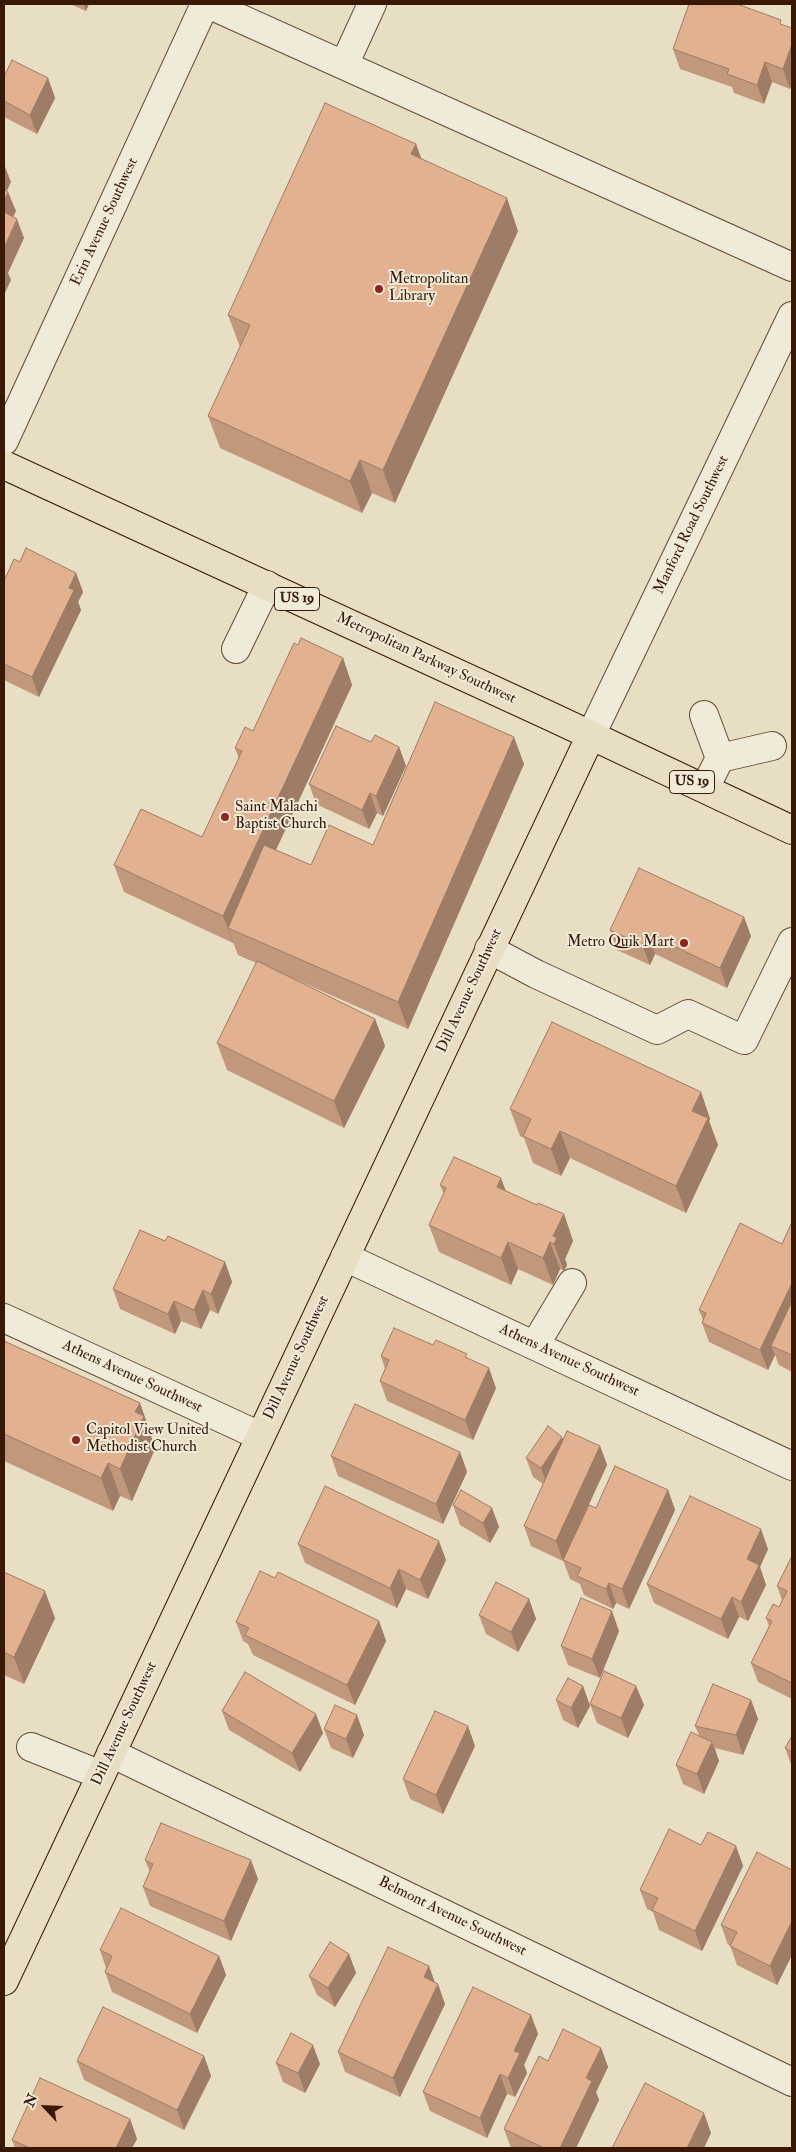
<!DOCTYPE html>
<style>
body{margin:0}
#map{position:relative;width:796px;height:2152px;overflow:hidden;background:#e8dec3;font-family:"IM FELL Double Pica",serif}
canvas{display:block}
.frame{position:absolute;inset:0;border:5px solid #391808;pointer-events:none}
.north{position:absolute;left:20px;top:2082px;width:50px;height:50px;-webkit-text-stroke:4px #f0ead8;paint-order:stroke;rotate:295deg;font-size:14px;font-weight:700;line-height:20px;text-align:center;color:#391808}
.north::after{content:'';display:block;margin:auto;width:18px;height:22px;background:#391808;clip-path:polygon(50% 0,100% 100%,50% 72%,0 100%)}
</style>
<div id="map">
<canvas width="796" height="2152"></canvas>
<div class="frame"></div>
<div class="north">N</div>
</div>
<script>
const context = document.querySelector('canvas').getContext('2d');
context.lineJoin = 'round';
const shape = rows => new Path2D(rows.map(r => 'M' + r).join(''));
function trace(path, color, width, dash) { context.strokeStyle = color; context.lineWidth = width; context.lineCap = dash ? 'butt' : 'round'; context.setLineDash(dash || []); context.stroke(path); }
function fillPath(path, color) { context.fillStyle = color; context.fill(path, 'evenodd'); }
function label(font, color, halo, rows, align = 'center') {
  context.font = font + ' "IM FELL Double Pica",serif'; context.lineWidth = 4; context.setLineDash([]); context.textBaseline = 'middle'; context.strokeStyle = halo; context.fillStyle = color; for (const [text, x, y, turn = 0] of rows) {
    context.save(); context.translate(x, y); context.rotate((+turn || 0) * Math.PI / 180); context.textAlign = isNaN(turn) ? turn : align; if (halo) context.strokeText(text, 0, 0); context.fillText(text, 0, 0); context.restore();
  }
}
const minor = shape([
 [208,4,792,267],
 [344,65,372,4],
 [4,441,205,4],
 [236,649,267,585],
 [704,715,720,758,705,788],
 [591,735,792,316],
 [720,758,772,746],
 [489,949,536,974,657,1030,688,1014,744,1040,792,942],
 [345,1257,792,1466],
 [4,1318,260,1436],
 [535,1345,572,1283],
 [31,1747,101,1775],
 [111,1753,792,2082]
]);
const major = shape([
 [4,465,552,717,792,830],
 [4,1981,591,735]
]);
const wall = shape([
 [70,4,89,4,86,11],
 [783,25,792,28,792,83,790,89,772,82,764,104,734,93,732,87,680,69,673,49],
 [4,77,48,78,55,98,37,134,4,117],
 [416,144,421,159,518,231,395,503,372,493,362,513,220,448,208,416,240,347,228,315],
 [20,562,76,573,83,592,78,602,81,610,39,697,4,680,4,581],
 [298,645,343,658,352,685,276,850,311,865,373,845,524,764,408,1029,292,978,375,1019,385,1046,344,1128,227,1070,217,1043,256,963,238,955,233,942,233,943,124,892,114,865,202,837,239,759,235,748,253,731],
 [371,742,399,747,406,766,383,816,377,813,369,829,316,804,309,784],
 [610,930,751,936,727,988,655,954,650,965,617,950],
 [701,1092,710,1119,709,1121,718,1145,686,1213,570,1158,561,1176,533,1163,524,1138,520,1136,510,1109],
 [440,1185,506,1191,537,1205,564,1214,573,1241,565,1259,567,1265,564,1271,560,1269,553,1285,518,1269,511,1285,439,1252,429,1225,444,1194],
 [792,1222,792,1372,779,1365,775,1355,768,1370,709,1342,702,1323,703,1320,699,1310,782,1244],
 [165,1241,225,1262,232,1282,218,1314,210,1310,201,1329,181,1321,175,1334,120,1309,113,1289],
 [4,1341,140,1403,151,1435,151,1436,155,1449,132,1501,120,1496,113,1511,4,1461],
 [433,1345,468,1358,496,1388,473,1440,387,1401,380,1381,385,1369,381,1356],
 [563,1440,600,1446,607,1465,563,1561,531,1546,524,1526,543,1484,533,1477,526,1458],
 [460,1452,467,1472,443,1524,338,1476,331,1456],
 [668,1490,675,1510,629,1609,616,1603,613,1609,584,1595,580,1584,570,1579,563,1560,596,1508],
 [453,1505,492,1508,499,1527,490,1543,460,1525],
 [298,1544,446,1560,428,1599,406,1589,397,1608,305,1563],
 [768,1549,760,1567,766,1585,748,1621,739,1617,728,1639,654,1603,647,1584],
 [792,1556,792,1699,758,1682,751,1663,769,1626,766,1618,779,1607,782,1600,777,1586],
 [4,1572,55,1618,24,1684,4,1675],
 [275,1578,379,1621,386,1641,355,1705,253,1655,248,1644,243,1641,236,1622],
 [529,1599,536,1619,518,1652,486,1634,479,1615],
 [619,1631,600,1678,568,1665,561,1646],
 [583,1686,590,1706,578,1728,563,1720,556,1700],
 [636,1686,644,1705,628,1738,597,1723,590,1704],
 [751,1700,758,1719,743,1755,715,1748,719,1761,704,1794,683,1784,676,1765,699,1735,695,1726],
 [222,1711,323,1733,300,1772,229,1730],
 [324,1729,364,1735,353,1758,331,1748],
 [792,1736,792,1767,785,1748],
 [475,1746,443,1814,410,1799,403,1779],
 [701,1845,736,1846,743,1866,702,1951,659,1930,653,1912,647,1909,640,1890],
 [145,1860,258,1879,231,1941,150,1906,143,1887,150,1872],
 [792,1870,792,1955,777,1985,737,1965,730,1945,728,1945,721,1925],
 [100,1950,219,1956,226,1975,197,2033,112,1992,105,1972,106,1968],
 [349,1954,356,1973,335,2007,317,1995,309,1976],
 [429,1966,435,1983,445,2004,400,2097,345,2072,338,2052],
 [531,2015,538,2034,524,2065,527,2073,515,2097,507,2094,487,2138,430,2111,423,2092],
 [601,2048,608,2067,596,2092,599,2100,576,2148,511,2148,504,2129,548,2061],
 [204,2056,211,2076,184,2130,84,2080,77,2061],
 [276,2063,320,2064,305,2093,283,2082],
 [130,2119,137,2139,132,2148,15,2148,12,2140]
]);
const shadedWall = shape([
 [84,4,89,4,86,11],
 [792,44,792,83,790,89,783,69],
 [765,62,772,82,764,104,757,85],
 [48,78,55,98,37,134,30,115],
 [416,144,428,177,411,154],
 [4,164,11,182,4,197],
 [8,192,16,211,7,230,4,221,4,202],
 [507,198,518,231,395,503,383,470],
 [17,219,24,238,8,273,11,280,4,295,4,248],
 [360,460,372,493,362,513,350,481],
 [76,573,83,592,78,602,81,610,39,697,32,677,69,588],
 [343,658,352,685,238,932,228,928,233,942,233,943,223,916],
 [514,737,524,764,408,1029,398,1002],
 [399,747,406,766,383,816,376,796],
 [370,793,377,813,369,829,362,810],
 [744,917,751,936,727,988,720,968],
 [648,934,655,954,650,965,642,945],
 [375,1019,385,1046,344,1128,334,1101],
 [701,1092,710,1119,709,1121,718,1145,686,1213,676,1186,692,1111],
 [560,1131,570,1158,561,1176,551,1149],
 [501,1178,511,1205,497,1187],
 [564,1214,573,1241,565,1259,567,1265,564,1271,554,1244,553,1236],
 [508,1242,518,1269,511,1285,501,1258],
 [550,1242,560,1269,553,1285,543,1258],
 [225,1262,232,1282,218,1314,211,1294],
 [792,1283,792,1318,771,1346,775,1355,768,1370,760,1350],
 [203,1290,210,1310,201,1329,194,1310],
 [174,1301,181,1321,175,1334,168,1314],
 [489,1368,496,1388,473,1440,465,1420],
 [140,1403,151,1435,151,1436,155,1449,132,1501,120,1469,135,1412],
 [562,1437,569,1456,548,1487,541,1468],
 [600,1446,607,1465,563,1561,556,1541],
 [460,1452,467,1472,443,1524,436,1504],
 [108,1463,120,1496,113,1511,101,1478],
 [668,1490,675,1510,629,1609,622,1589],
 [492,1508,499,1527,490,1543,483,1523],
 [761,1529,768,1549,760,1567,766,1585,748,1621,741,1602,747,1559],
 [439,1541,446,1560,428,1599,420,1580],
 [399,1569,406,1589,397,1608,390,1588],
 [609,1583,616,1603,613,1609,606,1589],
 [45,1591,55,1618,24,1684,14,1657],
 [732,1597,739,1617,728,1639,721,1619],
 [529,1599,536,1619,518,1652,511,1632],
 [612,1611,619,1631,600,1678,592,1659],
 [379,1621,386,1641,355,1705,347,1685],
 [583,1686,590,1706,578,1728,571,1708],
 [636,1686,644,1705,628,1738,621,1718],
 [751,1700,758,1719,743,1755,736,1735],
 [316,1714,323,1733,300,1772,292,1753],
 [357,1715,364,1735,353,1758,346,1739],
 [468,1726,475,1746,443,1814,436,1795],
 [712,1742,719,1761,704,1794,697,1774],
 [736,1846,743,1866,702,1951,695,1931],
 [251,1860,258,1879,231,1941,224,1921],
 [792,1921,792,1955,777,1985,770,1966],
 [349,1954,356,1973,335,2007,328,1988],
 [219,1956,226,1975,197,2033,190,2014],
 [429,1966,436,1986,424,1977],
 [438,1984,445,2004,400,2097,393,2078],
 [531,2015,538,2034,524,2065,527,2073,515,2097,508,2078,514,2051],
 [313,2045,320,2064,305,2093,298,2073],
 [601,2048,608,2067,596,2092,599,2100,576,2148,560,2148,586,2078],
 [204,2056,211,2076,184,2130,177,2110],
 [500,2074,507,2094,487,2138,480,2118],
 [704,2113,711,2133,704,2148,687,2148],
 [130,2119,137,2139,132,2148,116,2148]
]);
const building = shape([
 [689,4,737,4,781,20,780,24,792,28,792,44,783,69,765,62,757,85,727,74,729,69,673,49,689,4],
 [12,60,48,78,30,115,4,101,4,77,12,60],
 [325,103,416,144,411,154,507,198,383,470,360,460,350,481,208,416,250,325,228,315,325,103],
 [4,189,8,192,4,202,4,189],
 [4,212,17,219,4,248,4,212],
 [26,548,76,573,69,588,74,590,32,677,4,664,4,581,14,559,20,562,26,548],
 [301,638,343,658,223,916,114,865,141,809,202,837,242,751,235,748,245,727,253,731,294,643,298,645,301,638],
 [435,702,514,737,398,1002,228,928,264,845,311,865,329,825,373,845,435,702],
 [336,726,371,742,375,735,399,747,376,796,370,793,362,810,309,784,336,726],
 [639,868,744,917,720,968,648,934,642,945,610,930,639,868],
 [257,961,375,1019,334,1101,217,1043,257,961],
 [552,1022,701,1092,692,1111,708,1118,676,1186,560,1131,551,1149,523,1136,531,1119,510,1109,552,1022],
 [454,1157,501,1178,497,1187,537,1205,538,1203,564,1214,553,1236,557,1238,554,1244,550,1242,543,1258,508,1242,501,1258,429,1225,446,1188,440,1185,454,1157],
 [792,1222,792,1283,760,1350,702,1323,706,1313,699,1310,740,1223,782,1244,792,1222],
 [140,1230,165,1241,168,1236,225,1262,211,1294,203,1290,194,1310,174,1301,168,1314,113,1289,140,1230],
 [792,1301,792,1355,771,1346,792,1301],
 [394,1328,433,1345,436,1340,467,1354,465,1357,489,1368,465,1420,380,1381,389,1360,381,1356,394,1328],
 [4,1341,140,1403,135,1412,144,1416,120,1469,108,1463,101,1478,4,1434,4,1341],
 [355,1404,460,1452,436,1504,331,1456,355,1404],
 [548,1426,562,1437,541,1468,526,1458,548,1426],
 [567,1431,600,1446,556,1541,524,1526,567,1431],
 [615,1466,668,1490,622,1589,609,1583,606,1589,577,1576,581,1568,563,1560,589,1505,596,1508,615,1466],
 [325,1486,439,1541,420,1580,399,1569,390,1588,298,1544,325,1486],
 [461,1490,492,1508,483,1523,453,1505,461,1490],
 [690,1496,761,1529,747,1559,759,1565,741,1602,732,1597,721,1619,647,1584,690,1496],
 [792,1556,792,1683,751,1663,772,1621,766,1618,773,1604,779,1607,787,1591,777,1586,792,1556],
 [260,1571,275,1578,278,1572,379,1621,347,1685,245,1635,249,1628,236,1622,260,1571],
 [4,1572,45,1591,14,1657,4,1652,4,1572],
 [496,1582,529,1599,511,1632,479,1615,496,1582],
 [581,1598,612,1611,592,1659,561,1646,581,1598],
 [604,1671,636,1686,621,1718,590,1704,604,1671],
 [245,1672,316,1714,292,1753,222,1711,245,1672],
 [568,1678,583,1686,571,1708,556,1700,568,1678],
 [713,1684,751,1700,736,1735,695,1726,713,1684],
 [335,1705,357,1715,346,1739,324,1729,335,1705],
 [435,1711,468,1726,436,1795,403,1779,435,1711],
 [691,1732,712,1742,697,1774,676,1765,691,1732],
 [792,1736,792,1752,785,1748,792,1736],
 [161,1823,251,1860,224,1921,143,1887,153,1864,145,1860,161,1823],
 [669,1829,701,1845,708,1832,736,1846,695,1931,652,1910,658,1898,640,1890,669,1829],
 [757,1852,792,1870,792,1921,770,1966,730,1946,737,1932,721,1925,757,1852],
 [121,1908,219,1956,190,2014,105,1972,112,1956,100,1950,121,1908],
 [330,1942,349,1954,328,1988,309,1976,330,1942],
 [388,1947,429,1966,424,1977,438,1984,393,2078,338,2052,388,1947],
 [473,1987,531,2015,514,2051,520,2053,508,2078,500,2074,480,2118,423,2092,473,1987],
 [103,2007,204,2056,177,2110,77,2061,103,2007],
 [563,2029,601,2048,586,2078,592,2081,560,2148,544,2148,504,2129,539,2056,548,2061,563,2029],
 [291,2033,313,2045,298,2073,276,2063,291,2033],
 [40,2078,130,2119,116,2148,30,2148,12,2140,40,2078],
 [645,2083,704,2113,687,2148,612,2148,645,2083]
]);
const markers = [
 [379,289,5,"#8f2418"],
 [225,817,5,"#8f2418"],
 [684,943,5,"#8f2418"],
 [76,1440,5,"#8f2418"]
];
const shields = [
 [297,599,45],
 [692,782,45]
];
const shieldNames = [
 ["US 19",297,599],
 ["US 19",692,782]
];
const streetNames = [
 ["Erin Avenue Southwest",105,222,-65],
 ["Manford Road Southwest",692,525,-64],
 ["Metropolitan Parkway Southwest",426,659,25],
 ["Dill Avenue Southwest",470,991,-65],
 ["Dill Avenue Southwest",297,1358,-65],
 ["Athens Avenue Southwest",569,1361,25],
 ["Athens Avenue Southwest",132,1377,25],
 ["Dill Avenue Southwest",125,1724,-65],
 ["Belmont Avenue Southwest",452,1917,26]
];
const poiNames = [
 ["Metropolitan",389,280],
 ["Library",389,297],
 ["Saint Malachi",235,808],
 ["Baptist Church",235,825],
 ["Metro Quik Mart",674,943,"right"],
 ["Capitol View United",86,1431],
 ["Methodist Church",86,1448]
];
trace(minor, '#654a37', 30);
trace(major, '#391808', 30);
trace(minor, '#f0ead8', 28);
trace(major, '#e8dec3', 28);
fillPath(wall, '#c2987c');
fillPath(shadedWall, '#9e7c65');
fillPath(building, '#e2b190');
trace(building, '#9e7c65', 1);
for (const [x, y, r, color] of markers) { const dot = new Path2D(); dot.arc(x, y, r, 0, 2 * Math.PI); context.fillStyle = color; context.fill(dot); trace(dot, '#f0ead8', 2); }
for (const [x, y, w] of shields) { const box = new Path2D(); box.roundRect(x - w / 2, y - 11.5, w, 23, 4); context.fillStyle = '#f0ead8'; context.fill(box); trace(box, '#391808', 1); }
label('bold 14px', '#391808', null, shieldNames);
label('15px', '#391808', '#f0ead8', streetNames);
label('15px', '#391808', '#f0ead8', poiNames, 'left');
</script>
